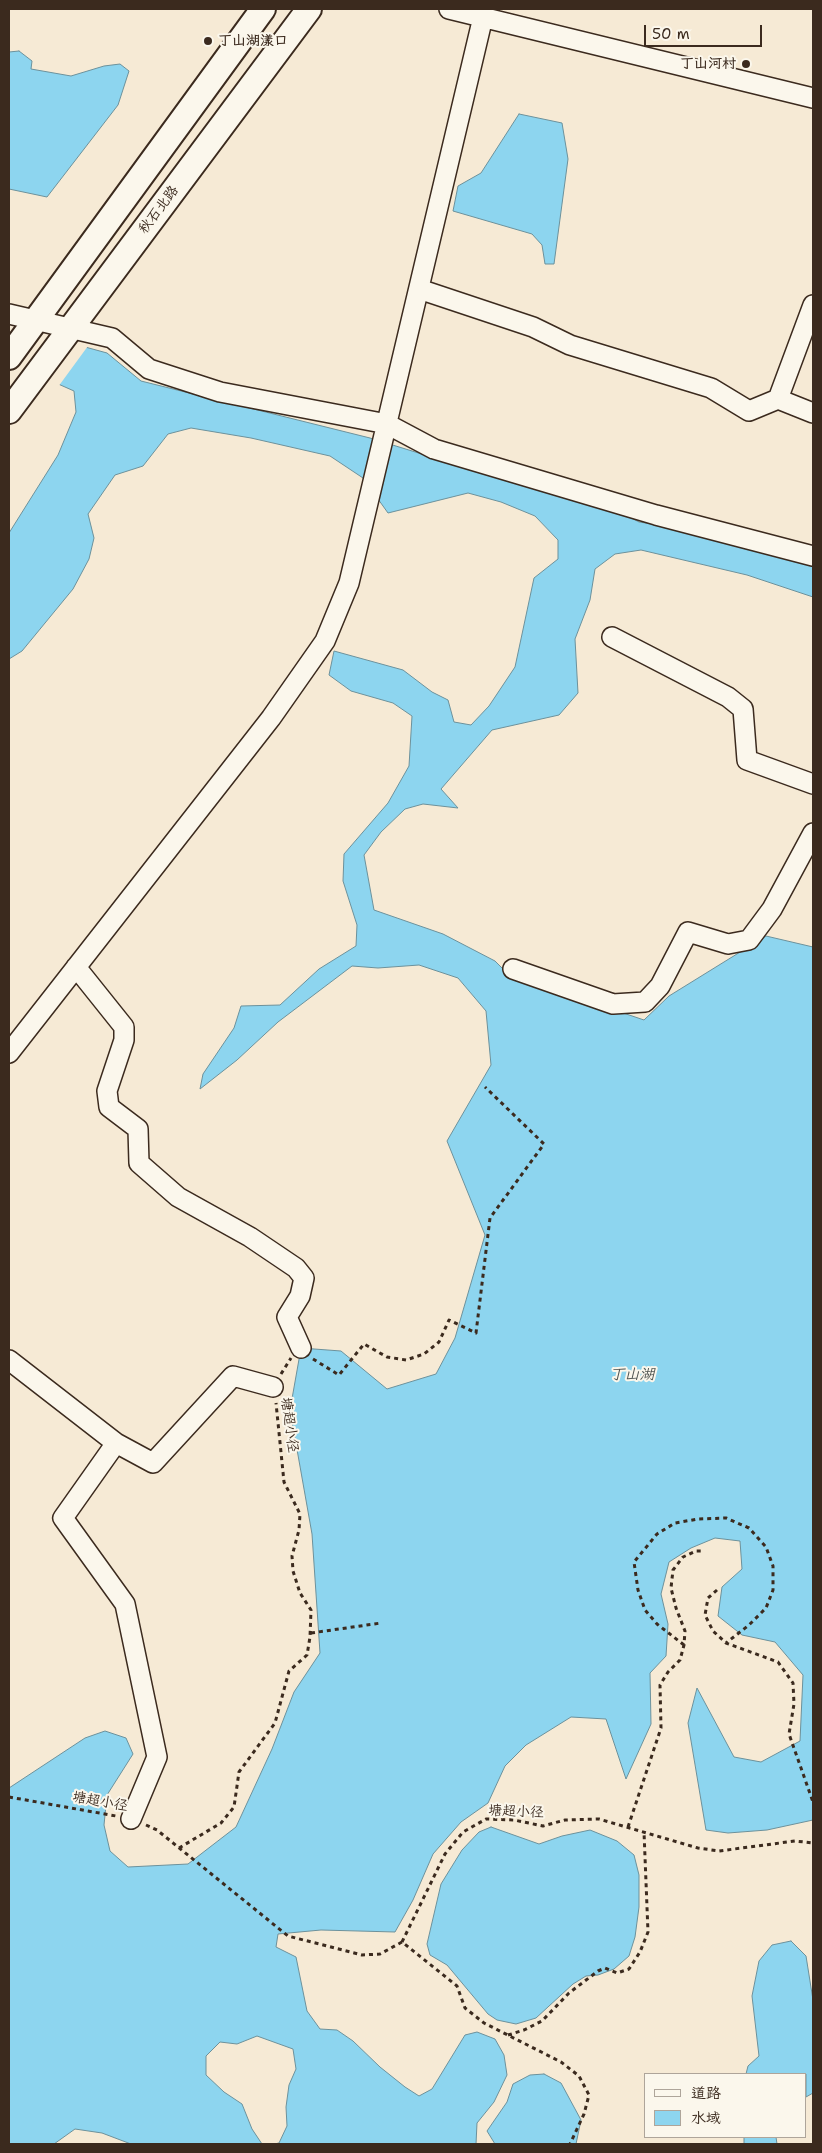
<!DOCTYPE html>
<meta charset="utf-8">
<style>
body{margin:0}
#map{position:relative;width:822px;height:2153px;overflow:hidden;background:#f6ead5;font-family:"Shantell Sans","LXGW WenKai TC",sans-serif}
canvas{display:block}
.frame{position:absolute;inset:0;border:10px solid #3b2a1e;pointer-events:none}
.legend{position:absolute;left:644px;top:2073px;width:162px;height:65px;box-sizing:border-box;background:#fbf7ec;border:1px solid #aea59a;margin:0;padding:6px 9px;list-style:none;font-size:15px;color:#3b2a1e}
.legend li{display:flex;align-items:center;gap:10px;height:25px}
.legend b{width:25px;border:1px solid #aea59a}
.scale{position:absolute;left:644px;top:25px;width:118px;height:22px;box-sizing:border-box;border:2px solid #3b2a1e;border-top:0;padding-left:6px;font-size:15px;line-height:18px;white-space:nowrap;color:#3b2a1e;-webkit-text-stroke:4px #fbf7ec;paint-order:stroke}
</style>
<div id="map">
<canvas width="822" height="2153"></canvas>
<div class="frame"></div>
<ul class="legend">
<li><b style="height:6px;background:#fbf7ec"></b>道路</li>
<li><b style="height:14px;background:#8dd5ef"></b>水域</li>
</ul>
<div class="scale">50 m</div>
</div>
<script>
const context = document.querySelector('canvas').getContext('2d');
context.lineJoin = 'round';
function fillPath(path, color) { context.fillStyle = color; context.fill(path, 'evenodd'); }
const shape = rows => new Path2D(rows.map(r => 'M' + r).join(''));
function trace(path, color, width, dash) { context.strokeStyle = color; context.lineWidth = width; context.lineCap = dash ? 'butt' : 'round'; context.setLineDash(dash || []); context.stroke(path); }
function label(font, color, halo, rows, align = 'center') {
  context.font = font + ' "Shantell Sans","LXGW WenKai TC",sans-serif'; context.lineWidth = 4; context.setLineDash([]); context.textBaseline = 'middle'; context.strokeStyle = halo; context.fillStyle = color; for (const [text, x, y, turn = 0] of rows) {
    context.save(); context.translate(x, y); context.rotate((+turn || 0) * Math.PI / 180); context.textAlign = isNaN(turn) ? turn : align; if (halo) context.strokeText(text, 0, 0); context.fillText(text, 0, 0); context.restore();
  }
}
const water = shape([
 [19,51,32,61,31,69,71,76,104,66,120,64,129,71,118,105,47,197,9,189,9,52,19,51],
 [519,114,562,123,568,159,554,264,545,264,542,245,532,234,453,211,458,186,481,173,519,114],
 [9,326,107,353,141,381,370,438,467,468,561,481,639,522,708,532,813,563,813,597,747,575,641,550,615,554,595,569,590,600,575,639,578,693,559,715,492,730,441,789,458,808,423,804,405,809,381,832,364,855,374,910,443,934,495,961,508,974,644,1020,669,996,766,936,813,947,813,1820,767,1830,728,1833,706,1830,688,1723,697,1688,734,1757,761,1762,800,1741,803,1675,775,1642,742,1635,718,1616,722,1587,742,1569,740,1541,715,1538,691,1548,669,1562,661,1594,668,1624,666,1656,650,1673,651,1724,626,1779,606,1719,571,1717,526,1745,505,1766,488,1803,461,1822,433,1854,413,1900,395,1932,321,1930,278,1934,276,1947,296,1957,307,2011,320,2029,337,2030,353,2041,380,2067,405,2087,419,2096,432,2089,465,2035,477,2032,495,2039,504,2055,507,2075,494,2102,477,2123,476,2144,274,2144,279,2143,287,2126,286,2107,289,2085,296,2069,293,2049,257,2036,237,2044,220,2042,206,2056,206,2075,224,2092,242,2104,252,2129,262,2144,131,2144,102,2133,75,2129,54,2144,9,2144,9,1788,85,1738,105,1731,126,1738,133,1754,107,1795,104,1825,110,1851,128,1867,188,1864,236,1827,272,1749,294,1692,320,1653,312,1534,290,1410,301,1348,341,1351,387,1389,436,1374,455,1338,485,1235,447,1141,491,1065,486,1011,458,978,419,965,378,968,352,966,278,1022,237,1060,200,1089,203,1074,234,1028,241,1006,280,1005,319,969,356,946,357,925,343,881,344,854,388,803,409,766,412,716,393,703,351,691,329,675,334,651,403,670,432,692,448,700,454,722,471,725,489,706,515,667,534,578,558,559,558,540,535,516,501,502,468,493,388,513,363,478,330,456,251,438,191,428,168,434,143,466,115,475,88,514,94,538,89,559,73,589,22,651,9,659,9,533,58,455,76,412,74,391,20,367,9,326],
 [491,1827,539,1844,562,1836,590,1830,617,1841,634,1855,639,1875,639,1907,635,1937,629,1956,614,1969,598,1975,586,1976,573,1984,536,2018,516,2024,497,2020,488,2014,447,1965,430,1955,427,1944,441,1884,462,1850,479,1832,491,1827],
 [791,1941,806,1956,813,2000,813,2093,806,2097,806,2074,746,2074,748,2066,759,2056,752,1996,759,1961,772,1945,791,1941],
 [544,2074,561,2083,581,2120,576,2144,495,2144,487,2131,507,2102,513,2084,530,2075,544,2074],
 [744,2137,776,2137,777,2144,744,2144,744,2137]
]);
const pier = shape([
 [9,324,88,346,58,387,20,369,9,369]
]);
const path = shape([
 [313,1359,339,1375,364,1344,387,1357,406,1360,424,1354,439,1342,449,1320,476,1333,490,1218,544,1144,485,1087],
 [281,1374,291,1358],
 [717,1590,708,1598,705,1615,713,1631,726,1643,778,1662,793,1683,794,1704,789,1734,813,1802],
 [311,1633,381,1623],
 [684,1645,657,1624,645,1610,638,1590,634,1562,657,1534,675,1523,698,1519,726,1518,749,1528,766,1547,773,1566,773,1590,766,1608,749,1625,726,1643],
 [9,1797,116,1816],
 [146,1825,157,1830,288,1936,362,1955,380,1954,402,1942,457,1986,465,2008,484,2023,561,2062,579,2076,589,2095,584,2114,570,2144],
 [628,1827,661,1728,660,1685,668,1672,680,1660,684,1645,685,1631,676,1608,671,1588,673,1570,683,1557,696,1551,704,1551],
 [179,1848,221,1823,234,1807,239,1772,275,1723,289,1671,307,1655,310,1637,311,1610,300,1593,293,1571,292,1556,299,1530,300,1514,284,1482,276,1403],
 [402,1942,445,1854,463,1832,486,1819,514,1820,543,1826,565,1820,599,1819,698,1848,719,1851,795,1841,813,1843],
 [508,2035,524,2030,542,2021,569,1993,598,1971,605,1968,617,1973,629,1969,640,1952,648,1932,644,1832]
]);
const minor = shape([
 [449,9,813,98],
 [419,289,533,327,570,345,711,388,749,411,778,399,813,413],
 [9,314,112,338,149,369,220,392,387,424,434,449,656,515,813,556],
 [778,399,813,305],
 [612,637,728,697,743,709,747,760,813,784],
 [76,967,124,1027,124,1040,107,1091,109,1107,138,1129,139,1163,178,1197,250,1237,296,1268,304,1278,300,1296,287,1317,301,1348],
 [513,969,613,1004,645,1002,660,986,688,932,728,944,749,940,772,909,813,833],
 [9,1053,271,718,325,641,349,583,483,17],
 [9,1360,116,1443,63,1518,125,1604,157,1757,131,1819],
 [116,1443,153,1463,233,1376,273,1387]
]);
const major = shape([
 [9,357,263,9],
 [9,411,309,9]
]);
const markers = [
 [208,41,5,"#3b2a1e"],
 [746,64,5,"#3b2a1e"]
];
const poiNames = [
 ["丁山湖漾口",218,41],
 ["丁山河村",736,64,"right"]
];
const streetNames = [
 ["秋石北路",159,210,-53],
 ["塘超小径",289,1425,82],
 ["塘超小径",100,1802,10],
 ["塘超小径",516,1812,2]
];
const waterNames = [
 ["丁山湖",632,1375]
];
fillPath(water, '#8dd5ef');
trace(water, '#6c919b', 1);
fillPath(pier, '#f6ead5');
trace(minor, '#3b2a1e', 22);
trace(major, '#3b2a1e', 28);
trace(path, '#3b2a1e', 3, [4, 4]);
trace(minor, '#fbf7ec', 19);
trace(major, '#fbf7ec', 24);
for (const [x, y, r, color] of markers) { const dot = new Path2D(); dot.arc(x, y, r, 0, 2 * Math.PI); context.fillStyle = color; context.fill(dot); trace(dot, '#fbf7ec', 2); }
label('bold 14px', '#3b2a1e', '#fbf7ec', poiNames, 'left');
label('14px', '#3b2a1e', '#fbf7ec', streetNames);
label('italic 15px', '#505552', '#fbf7ec', waterNames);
</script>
